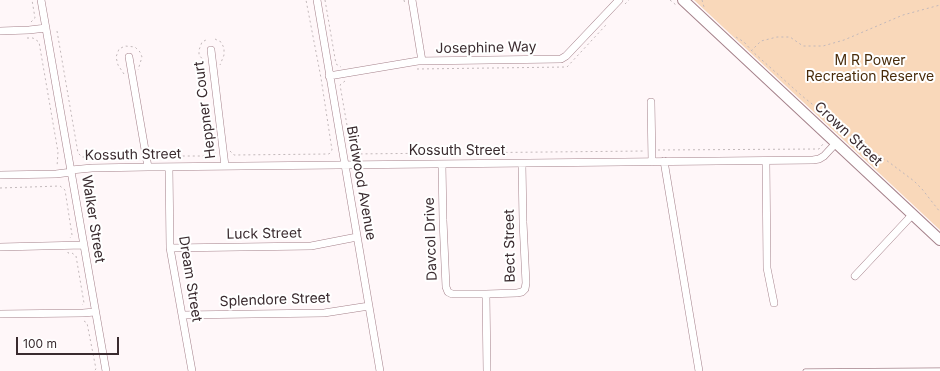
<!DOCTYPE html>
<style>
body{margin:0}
#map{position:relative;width:940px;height:371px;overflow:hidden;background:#fff7f9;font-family:Inter,sans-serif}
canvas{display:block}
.scale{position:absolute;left:16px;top:337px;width:103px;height:18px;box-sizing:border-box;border:2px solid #3a2b2f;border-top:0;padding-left:5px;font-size:12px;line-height:14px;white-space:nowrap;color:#3a2b2f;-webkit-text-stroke:3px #fff;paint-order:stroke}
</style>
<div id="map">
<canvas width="940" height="371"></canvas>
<div class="scale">100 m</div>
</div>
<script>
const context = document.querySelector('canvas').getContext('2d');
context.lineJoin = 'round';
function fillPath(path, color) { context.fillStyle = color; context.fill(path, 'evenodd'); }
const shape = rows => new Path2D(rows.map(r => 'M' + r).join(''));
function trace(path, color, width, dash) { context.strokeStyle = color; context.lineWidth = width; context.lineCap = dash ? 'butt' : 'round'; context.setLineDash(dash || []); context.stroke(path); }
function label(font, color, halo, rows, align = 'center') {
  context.font = font + ' Inter,sans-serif'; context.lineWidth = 4; context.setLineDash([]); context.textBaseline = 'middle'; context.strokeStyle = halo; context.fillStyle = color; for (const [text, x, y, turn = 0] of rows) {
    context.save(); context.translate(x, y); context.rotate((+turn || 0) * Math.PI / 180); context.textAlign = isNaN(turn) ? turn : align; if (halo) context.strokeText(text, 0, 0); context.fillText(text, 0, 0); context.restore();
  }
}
const green = shape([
 [694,0,940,0,940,230]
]);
const path = shape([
 [325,0,336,64,341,67],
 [404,0,405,4],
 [670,0,676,5],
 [702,0,704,7],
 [625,4,629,0],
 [31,22,35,18,32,0],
 [57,31,78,153,82,157,135,156,138,153],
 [736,37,744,42,753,52,801,95,823,113,842,126],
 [27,38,33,38,39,42,58,152,57,167],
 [215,39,221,42,224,48,224,55,220,65],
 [751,51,761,41,777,37,790,37,803,46,823,46,844,40,903,15,940,5],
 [205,62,199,55,199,50,202,42,208,39],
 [417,69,567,67,606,25],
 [124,74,118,65,116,57,119,49,125,46,135,47,140,52,142,57,138,70],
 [345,81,340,85,352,154,645,151],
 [837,132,842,126,864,147,886,160,914,181,922,189,940,212],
 [839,133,842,130,846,130],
 [658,150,819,149,823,144],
 [230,151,234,155,329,154,332,150,321,78,306,0],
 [154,153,157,156,213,156,216,152],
 [0,188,60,186,65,190,72,235,70,238],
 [68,252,68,253,72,253,76,256,84,303,82,305],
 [84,321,87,323,96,369,94,371]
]);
const lane = shape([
 [805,371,940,370]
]);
const street = shape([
 [41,0,106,371],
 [317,0,380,371],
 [412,0,422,61],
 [0,31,29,30,46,28],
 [211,50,225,166],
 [129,57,148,167],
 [329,76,418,61,561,59,566,56,619,0],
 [651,102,652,162],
 [664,161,699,371],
 [766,161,767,268,774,303],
 [442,164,443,220,446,287,448,292,452,294,486,294,487,371],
 [169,167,170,248,192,371],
 [71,170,92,168,148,167,813,160,819,159,824,156,836,143],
 [0,175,56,174,72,172],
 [0,247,84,245],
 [170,248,311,246,357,237],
 [855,276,913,214],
 [486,294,517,293,522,292,525,289,526,283,523,222,522,164],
 [0,314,83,313,95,312],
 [182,315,324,313,369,306]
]);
const secondary = shape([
 [683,0,940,240]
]);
const streetNames = [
 ["Josephine Way",486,48,-1],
 ["Heppner Court",205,110,-97],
 ["Crown Street",848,134,43],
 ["Kossuth Street",457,151],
 ["Kossuth Street",133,155,-1],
 ["Birdwood Avenue",361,183,80],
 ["Walker Street",93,219,81],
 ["Luck Street",264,234,-1],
 ["Davcol Drive",431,239,-92],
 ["Bect Street",510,246,-91],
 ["Dream Street",190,279,81],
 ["Splendore Street",275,300,-2]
];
const parkNames = [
 ["M R Power",870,61],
 ["Recreation Reserve",870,77]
];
fillPath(green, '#f9d8ba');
trace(lane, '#a5828b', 5);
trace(street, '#a5828b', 8);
trace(secondary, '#a5828b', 12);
trace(path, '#c2b8ba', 1, [2, 3]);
trace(lane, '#fff', 3.5);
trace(street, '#fff', 7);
trace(secondary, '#fff', 10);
label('14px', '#3a2b2f', '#fff', streetNames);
label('14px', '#492c0b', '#fff', parkNames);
</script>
